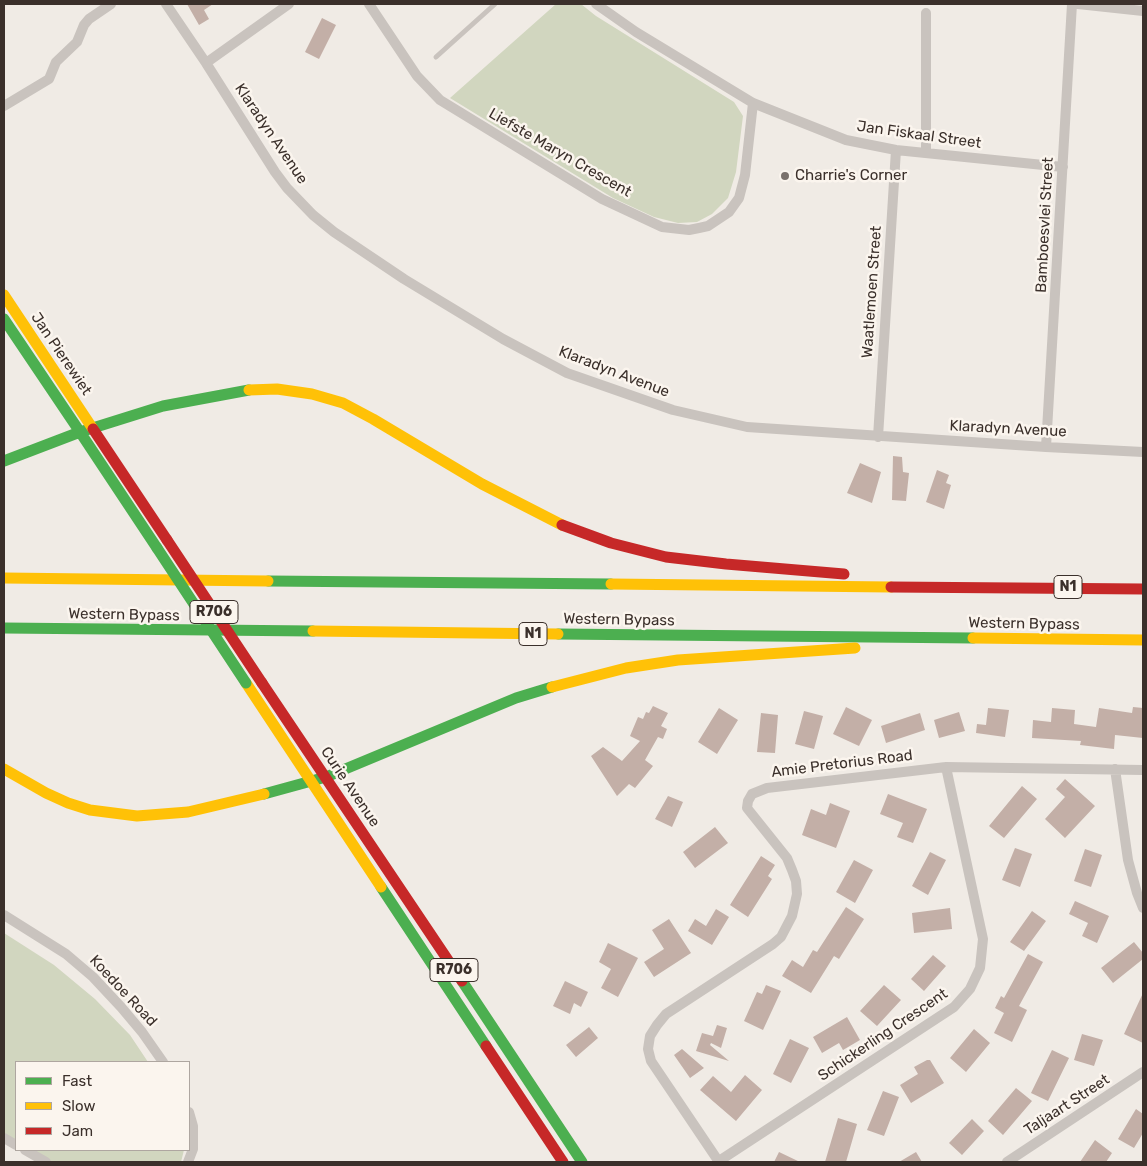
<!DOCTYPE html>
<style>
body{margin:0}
#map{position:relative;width:1147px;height:1166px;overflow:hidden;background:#f0ebe5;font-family:Rubik,sans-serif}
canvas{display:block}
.frame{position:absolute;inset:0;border:5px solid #3b302b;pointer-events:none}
.legend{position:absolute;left:15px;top:1061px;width:175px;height:90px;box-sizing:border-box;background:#fbf5ee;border:1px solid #aea6a0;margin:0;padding:6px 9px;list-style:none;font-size:15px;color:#3b302b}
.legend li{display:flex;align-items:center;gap:10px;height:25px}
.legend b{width:25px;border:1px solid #aea6a0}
</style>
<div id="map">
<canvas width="1147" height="1166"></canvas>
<div class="frame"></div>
<ul class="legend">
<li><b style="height:6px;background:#4caf50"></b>Fast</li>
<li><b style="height:6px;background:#ffc107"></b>Slow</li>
<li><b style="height:6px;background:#c62828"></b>Jam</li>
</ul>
</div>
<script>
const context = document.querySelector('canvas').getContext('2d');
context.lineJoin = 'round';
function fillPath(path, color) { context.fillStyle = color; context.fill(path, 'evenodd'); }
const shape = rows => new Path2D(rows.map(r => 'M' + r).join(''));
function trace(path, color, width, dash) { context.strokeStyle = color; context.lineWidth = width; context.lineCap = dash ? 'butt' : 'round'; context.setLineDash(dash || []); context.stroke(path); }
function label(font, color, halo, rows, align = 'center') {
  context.font = font + ' Rubik,sans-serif'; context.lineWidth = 5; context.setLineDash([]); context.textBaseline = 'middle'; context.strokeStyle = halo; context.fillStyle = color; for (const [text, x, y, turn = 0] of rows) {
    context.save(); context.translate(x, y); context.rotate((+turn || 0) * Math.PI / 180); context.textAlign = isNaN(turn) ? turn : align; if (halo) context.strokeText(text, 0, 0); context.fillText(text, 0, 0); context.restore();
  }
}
const green = shape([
 [556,4,581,4,596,16,734,102,743,116,736,172,728,198,712,214,697,222,678,223,654,217,613,198,450,98],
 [4,933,54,965,95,999,130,1035,148,1062,16,1062,16,1142,4,1135],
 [30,1150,184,1150,181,1162,51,1162]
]);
const building = shape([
 [187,4,213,4,204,10,209,19,199,25],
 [322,18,336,25,319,59,305,52],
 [893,456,902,457,903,472,909,473,906,501,892,500],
 [860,463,881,472,872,503,847,493],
 [937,470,949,475,946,483,951,485,944,509,926,502],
 [653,706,668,713,661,726,667,729,663,739,658,737,645,760,653,766,635,788,629,784,617,796,591,756,603,747,622,761,640,741,630,736,638,717,643,719,646,712,649,713],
 [846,707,872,720,859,746,833,734],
 [1133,707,1143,708,1143,738,1115,735,1114,749,1080,745,1081,741,1032,738,1033,720,1051,722,1052,708,1075,710,1074,724,1096,727,1099,708,1132,713],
 [719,708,738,720,717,754,698,742],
 [988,708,1009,710,1005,737,976,733,977,724,986,725],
 [804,711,823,716,814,749,795,744],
 [959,712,965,731,939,738,934,720],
 [761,713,778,715,775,753,757,752],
 [920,713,925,730,886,743,881,726],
 [1065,779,1095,806,1065,838,1045,819,1065,797,1056,789],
 [1022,786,1037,799,1004,838,989,826],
 [888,794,927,809,913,843,897,837,903,823,880,814],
 [668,796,683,802,672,827,655,819],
 [830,803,850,811,836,848,802,835,811,809,826,815],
 [715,827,728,843,695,868,683,852],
 [1015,848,1032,854,1020,887,1002,880],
 [1085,849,1102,855,1091,887,1074,881],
 [930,852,946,860,928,895,912,886],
 [761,856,775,865,768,876,772,879,748,917,730,905],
 [854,860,873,870,855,903,836,892],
 [1075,901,1109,916,1097,943,1082,936,1088,923,1069,914],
 [846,907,864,919,839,959,834,956,811,993,782,976,792,960,803,967,813,950,817,952],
 [950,908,952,929,914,933,912,913],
 [716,909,729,917,712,945,688,931,695,919,706,926],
 [1032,911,1046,921,1024,951,1010,942],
 [669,919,691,953,654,977,644,962,664,949,652,930],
 [1134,942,1143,953,1143,959,1113,983,1101,968],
 [608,943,638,958,618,997,601,988,611,969,599,962],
 [1028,954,1043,962,1019,1006,1027,1010,1012,1042,994,1033,1004,1013,995,1008,1001,996,1004,998],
 [933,955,946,966,924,991,911,979],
 [565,981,588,992,581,1007,574,1003,570,1014,553,1006],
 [766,985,781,991,763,1030,744,1021,757,992,762,994],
 [884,985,901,1000,877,1026,860,1011],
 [1143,993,1143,1043,1124,1034],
 [847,1017,860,1040,843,1050,839,1043,822,1053,813,1037],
 [717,1025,727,1028,721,1048,711,1043,710,1045,729,1061,696,1051,702,1033,713,1036],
 [589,1027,598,1038,576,1057,566,1045],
 [974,1029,990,1043,966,1072,950,1058],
 [1082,1034,1103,1040,1094,1066,1074,1060],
 [790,1039,809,1048,791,1083,773,1074],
 [682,1049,704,1068,690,1078,674,1055],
 [1052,1050,1069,1058,1048,1101,1031,1093],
 [927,1060,930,1060,944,1083,911,1103,900,1085,918,1074,914,1067],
 [745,1075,762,1090,736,1121,700,1090,713,1076,731,1092],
 [1016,1088,1032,1101,1003,1135,988,1121],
 [883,1091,899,1097,884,1136,867,1130],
 [1136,1109,1143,1114,1143,1133,1134,1148,1118,1139],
 [838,1118,857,1124,846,1162,825,1162],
 [972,1119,984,1131,962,1155,949,1143],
 [1095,1140,1112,1153,1106,1162,1080,1162],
 [779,1152,800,1162,774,1162],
 [916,1152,922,1162,899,1162]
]);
const lane = shape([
 [436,57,495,4]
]);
const street = shape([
 [166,4,206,63,275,172,287,188,313,215,334,232,404,279,503,339,567,373,673,410,747,427,1046,447,1143,452],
 [369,4,417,76,440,100,602,199,662,227,689,230,699,228,708,226,729,212,739,198,745,175,753,103],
 [596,4,636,32,753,103,846,140,896,150,1063,167],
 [1078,4,1143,11],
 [926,13,926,153],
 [206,63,289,4],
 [4,106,49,79,56,62,77,42,84,25,89,19,111,4],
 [878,437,896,150],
 [1046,447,1072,4],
 [1115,769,1128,860,1137,893,1143,908],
 [4,915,66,954,93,977,121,1007,142,1032,163,1062],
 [4,1138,16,1145],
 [25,1150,46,1162],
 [719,1161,954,1007,970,989,980,968,983,939,946,767],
 [188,1162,193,1149,193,1126,189,1112],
 [719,1162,651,1061,648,1049,650,1036,657,1025,666,1014,773,944,781,937,792,916,797,894,796,881,792,870,787,858,747,808,748,801,752,794,767,788,946,767,1143,770],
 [1007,1162,1143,1072]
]);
const fast = shape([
 [4,319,80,432],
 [80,432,157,548],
 [4,461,80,432,163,406,249,390],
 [268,581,611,584],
 [4,628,313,631],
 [558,634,973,638],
 [264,794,326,777,516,698,552,687],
 [381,887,486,1046],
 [462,981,582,1162]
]);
const slow = shape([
 [4,295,93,429],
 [249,390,277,389,312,394,343,403,373,419,482,484,562,525],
 [4,578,268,581],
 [611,584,891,587],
 [313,631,558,634],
 [973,638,1143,640],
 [246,683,381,887],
 [552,687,626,668,678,660,855,648],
 [4,769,46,793,68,803,90,810,137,816,188,812,264,794]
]);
const jam = shape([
 [93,429,167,540],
 [562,525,611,543,666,557,726,564,844,574],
 [891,587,1143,589],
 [262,683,462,981],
 [486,1046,563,1162]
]);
const fastBridge = shape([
 [157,548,246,683]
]);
const jamBridge = shape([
 [167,540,262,683]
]);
const markers = [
 [785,176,5,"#7a716c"]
];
const shields = [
 [1068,587,28],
 [214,612,48],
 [533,634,28],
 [454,970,48]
];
const shieldNames = [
 ["N1",1068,587],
 ["R706",214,612],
 ["N1",533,634],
 ["R706",454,970]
];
const streetNames = [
 ["Klaradyn Avenue",271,134,56],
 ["Jan Fiskaal Street",919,135,8],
 ["Liefste Maryn Crescent",560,153,30],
 ["Bamboesvlei Street",1045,225,-87],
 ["Waatlemoen Street",872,292,-86],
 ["Jan Pierewiet",61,354,56],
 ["Klaradyn Avenue",614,372,21],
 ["Klaradyn Avenue",1008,429,3],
 ["Western Bypass",124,615,1],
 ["Western Bypass",619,620,1],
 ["Western Bypass",1024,624,1],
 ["Amie Pretorius Road",842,764,-7],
 ["Curie Avenue",350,787,56],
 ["Koedoe Road",123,991,47],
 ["Schickerling Crescent",883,1035,-34],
 ["Taljaart Street",1067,1105,-33]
];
const poiNames = [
 ["Charrie's Corner",795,176]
];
fillPath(green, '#d1d6bf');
fillPath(building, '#c3afa7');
trace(lane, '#c9c3be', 5);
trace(street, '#c9c3be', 10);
trace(fast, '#4caf50', 11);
trace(slow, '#ffc107', 11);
trace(jam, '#c62828', 11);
trace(fastBridge, '#4caf50', 11);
trace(jamBridge, '#c62828', 11);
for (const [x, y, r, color] of markers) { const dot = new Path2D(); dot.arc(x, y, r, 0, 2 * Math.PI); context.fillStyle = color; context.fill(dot); trace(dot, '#fbf5ee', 2); }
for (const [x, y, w] of shields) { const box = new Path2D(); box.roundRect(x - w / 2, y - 11.5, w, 23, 4); context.fillStyle = '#fbf5ee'; context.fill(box); trace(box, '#3b302b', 1); }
label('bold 14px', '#3b302b', null, shieldNames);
label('15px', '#3b302b', '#fbf5ee', streetNames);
label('15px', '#3b302b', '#fbf5ee', poiNames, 'left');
</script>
